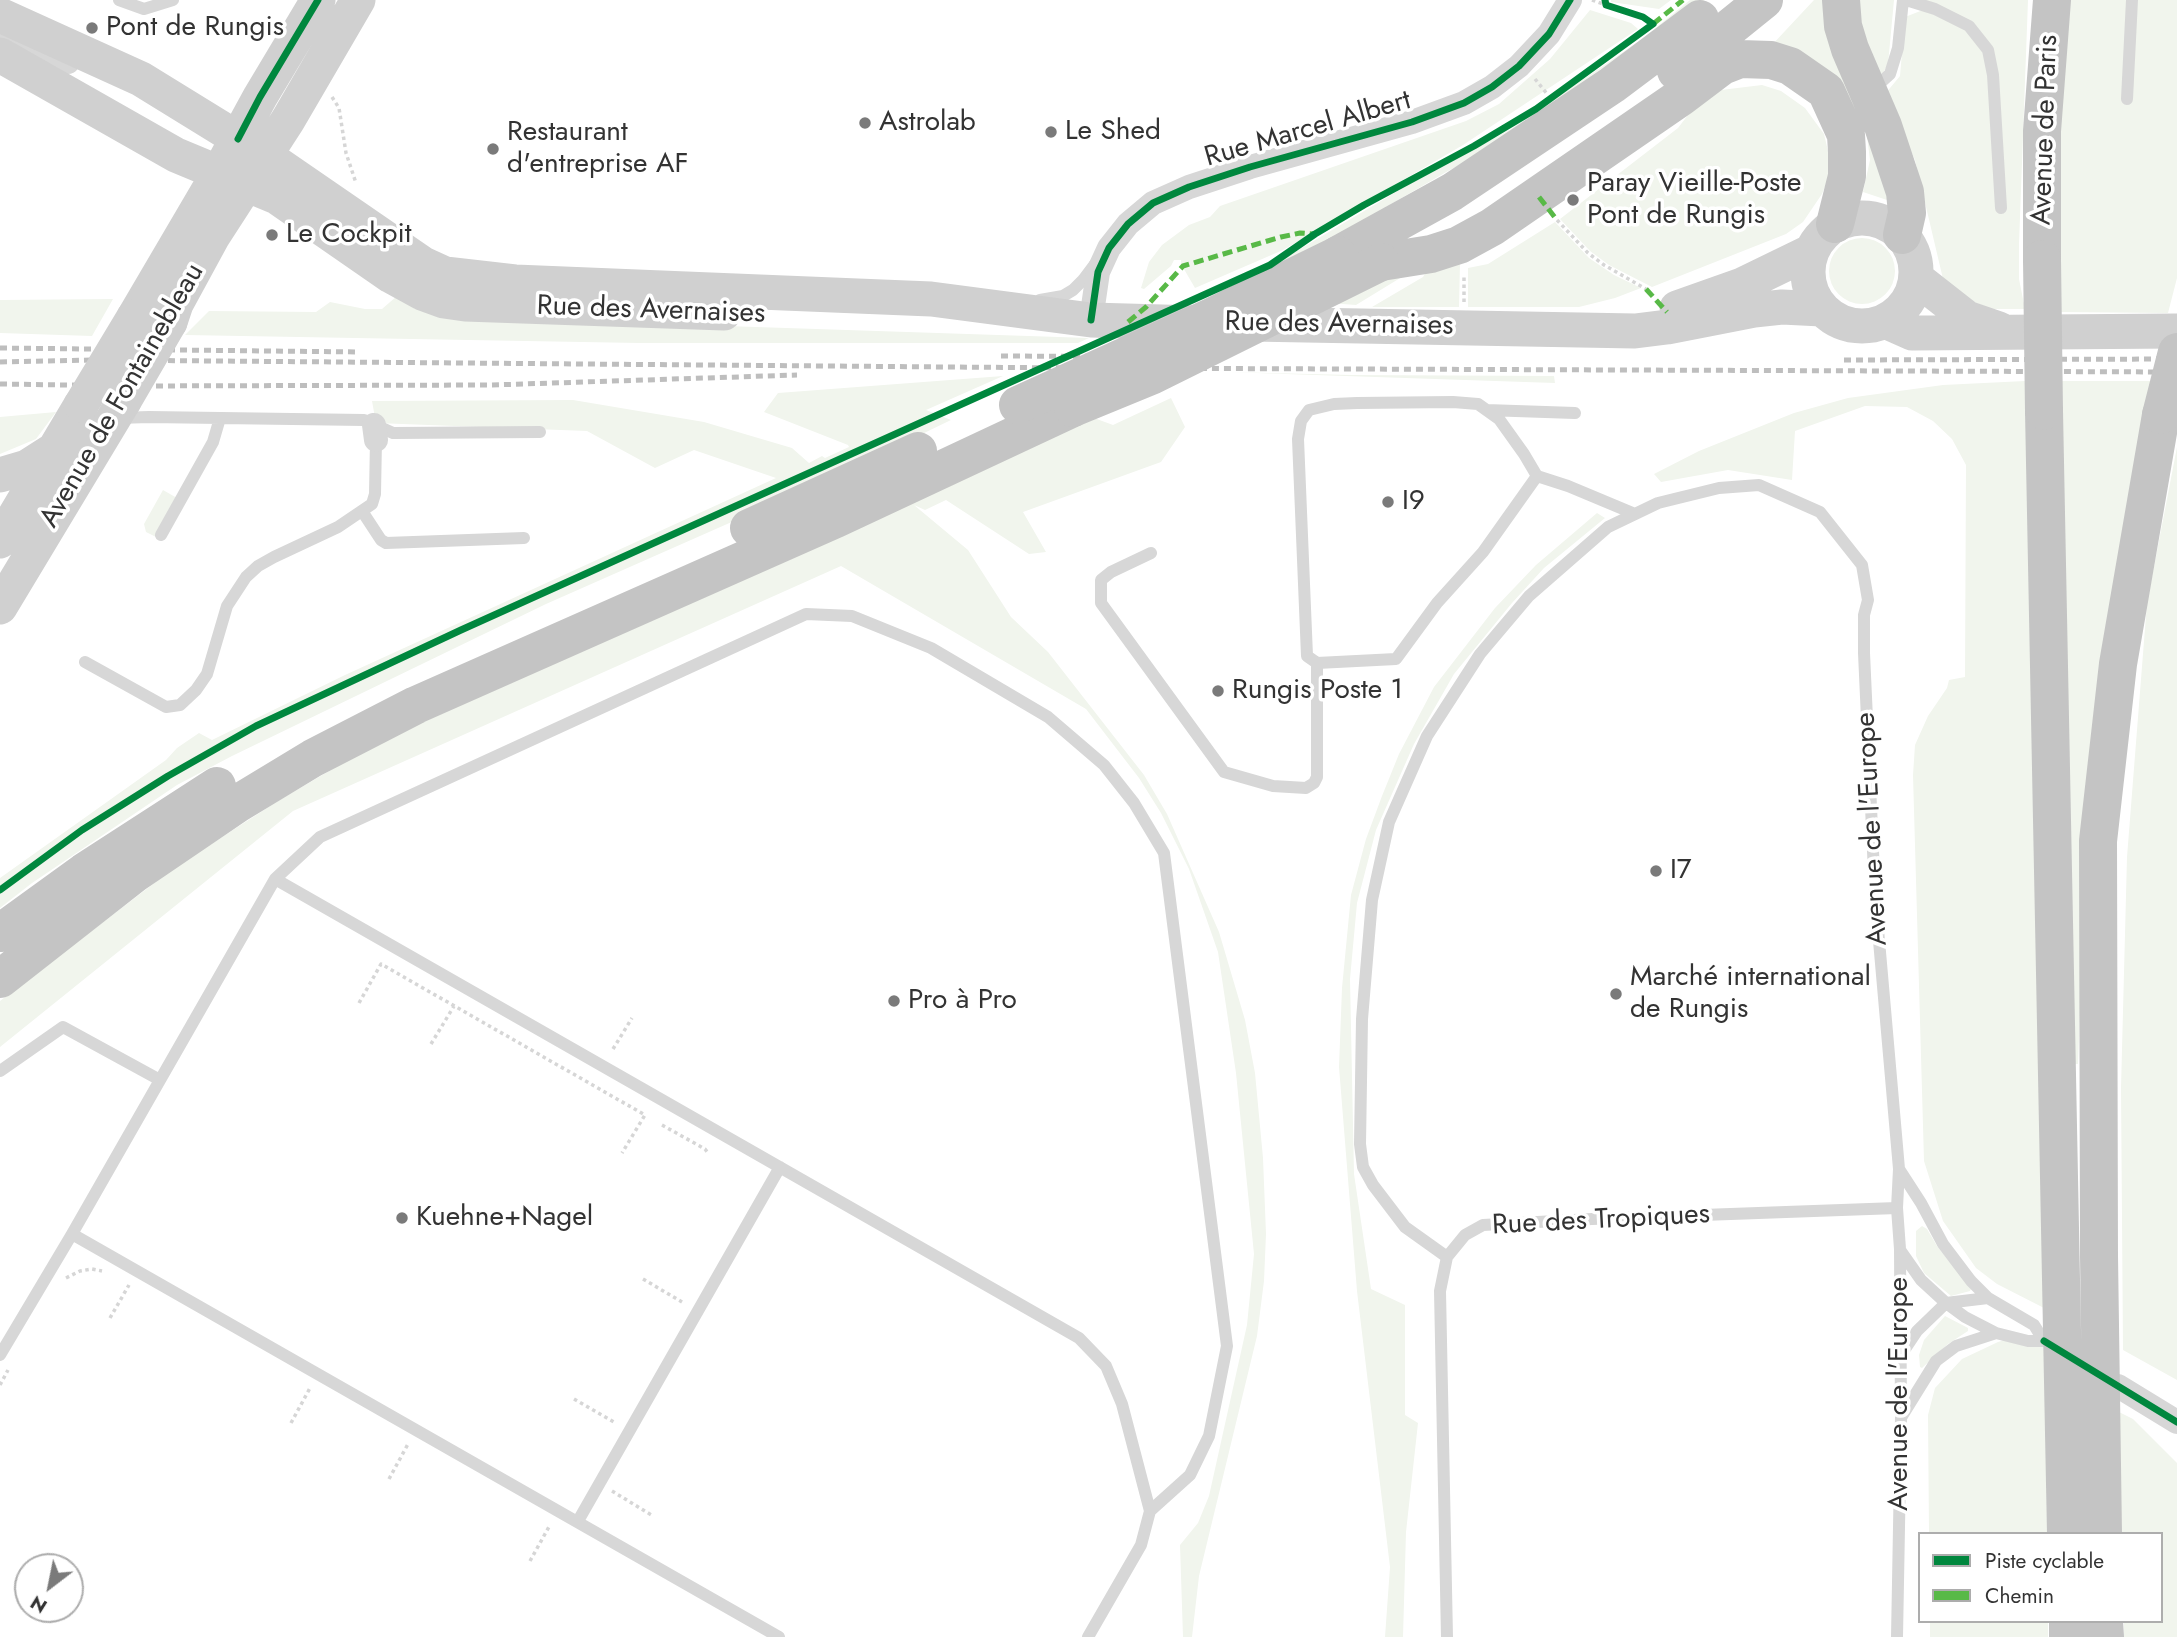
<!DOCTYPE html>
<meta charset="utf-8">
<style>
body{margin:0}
#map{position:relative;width:2177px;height:1637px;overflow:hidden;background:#fff;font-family:Jost,sans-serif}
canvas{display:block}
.legend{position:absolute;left:1918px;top:1532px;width:245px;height:91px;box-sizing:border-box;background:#fff;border:2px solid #adadad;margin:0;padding:9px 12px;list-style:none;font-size:21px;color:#333}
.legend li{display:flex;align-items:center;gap:14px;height:35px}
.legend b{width:35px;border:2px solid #adadad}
.north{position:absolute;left:14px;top:1553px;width:70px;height:70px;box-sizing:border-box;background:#fff;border:2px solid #adadad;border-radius:50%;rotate:212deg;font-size:19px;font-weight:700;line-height:28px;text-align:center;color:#333}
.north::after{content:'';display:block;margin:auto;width:24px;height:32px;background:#7a7a7a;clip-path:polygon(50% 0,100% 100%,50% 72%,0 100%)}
</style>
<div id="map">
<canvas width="2177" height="1637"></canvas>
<ul class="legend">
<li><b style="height:9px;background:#00873e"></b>Piste cyclable</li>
<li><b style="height:9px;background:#58b947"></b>Chemin</li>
</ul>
<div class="north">N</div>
</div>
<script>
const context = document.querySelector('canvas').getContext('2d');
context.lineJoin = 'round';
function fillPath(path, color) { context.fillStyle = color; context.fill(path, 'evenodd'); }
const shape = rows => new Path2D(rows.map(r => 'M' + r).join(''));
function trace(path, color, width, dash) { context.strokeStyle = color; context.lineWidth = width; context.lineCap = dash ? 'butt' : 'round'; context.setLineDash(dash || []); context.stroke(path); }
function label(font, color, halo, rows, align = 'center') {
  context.font = font + ' Jost,sans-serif'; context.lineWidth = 7; context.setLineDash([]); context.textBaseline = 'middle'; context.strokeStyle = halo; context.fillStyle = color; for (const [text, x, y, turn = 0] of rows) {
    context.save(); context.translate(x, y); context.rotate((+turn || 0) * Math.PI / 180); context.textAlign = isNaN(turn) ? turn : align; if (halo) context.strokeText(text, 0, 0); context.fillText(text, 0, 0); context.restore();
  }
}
const green = shape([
 [1611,0,1671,0,1659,9,1611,2],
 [1690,0,1705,0,1520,134,1448,171,1231,297,1263,271,1413,182,1511,129,1642,39],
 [1814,0,1827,0,1890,201,1863,192,1870,160,1866,128,1771,46],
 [1848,0,1894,0,1888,64,1883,73,1878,75],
 [1924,0,2028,0,2019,244,2019,279,2025,309,1992,309,1961,297,1943,279,1915,160,1885,94,1900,76,1905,17,1923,10],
 [2063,0,2177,0,2177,278,2168,313,2060,312,2057,256],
 [1590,10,1631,23,1638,29,1463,145,1283,250,1195,288,1181,264,1181,260,1174,260,1171,266,1144,289,1141,288,1149,262,1162,245,1189,225,1210,217,1220,206,1466,121,1499,104,1550,59],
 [1762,85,1781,91,1805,108,1824,134,1828,151,1828,179,1822,194,1803,222,1786,234,1652,287,1609,265,1590,251,1560,219,1678,128,1691,111,1721,90],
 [1555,222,1589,258,1614,275,1641,288,1615,298,1579,307,1468,307,1468,268,1488,264],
 '1829 271a33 33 0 1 1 66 0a33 33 0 1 1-66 0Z',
 [1460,263,1459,307,1372,307,1423,277,1428,269],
 [1410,272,1356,305,1329,303,1362,286],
 [397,296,635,323,1089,338,1078,343,639,343,185,335,209,311,316,312,330,302,365,309,382,309],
 [113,299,92,336,0,333,0,300],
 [1226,372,1351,375,1554,376,1555,383],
 [1003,376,926,410,951,420,829,479,546,604,232,756,177,785,32,883,0,908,0,878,166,760,177,748,199,733,212,740,345,675,776,478,694,450,655,468,587,431,376,423,372,401,573,400,704,422,792,448,809,463,822,456,825,458,849,447,848,445,764,412,778,393],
 [2025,381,2046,1309,1997,1284,1976,1268,1943,1221,1924,1161,1913,775,1915,745,1928,716,1947,688,1949,680,1965,677,1966,465,1952,439,1933,421,1907,407,1865,406,1795,431,1792,480,1728,470,1661,482,1654,474,1699,451,1794,413,1848,398,1943,385],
 [2062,381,2151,381,2085,882,2078,1064,2073,1064],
 [1171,398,1185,427,1161,462,1023,512,1046,552,1029,554,946,500,925,510,914,505,968,550,1011,617,1048,652,1144,775,1167,814,1219,932,1245,1020,1255,1073,1263,1158,1266,1234,1264,1281,1257,1336,1199,1576,1192,1637,1183,1637,1180,1545,1198,1523,1209,1496,1247,1325,1254,1254,1236,1073,1218,952,1189,869,1161,813,1139,778,1086,709,841,566,293,811,0,1047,0,1001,174,868,278,801,418,719,1086,415,1113,425],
 [56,412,36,439,0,454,0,417],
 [2177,447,2177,1380,2123,1350,2121,1088,2127,857,2147,603],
 [163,490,177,498,156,537,146,532,144,524],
 [1597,513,1605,518,1544,568,1512,603,1454,674,1414,744,1376,830,1357,903,1350,979,1354,1174,1371,1289,1405,1305,1405,1415,1418,1423,1406,1532,1403,1637,1385,1637,1390,1567,1357,1291,1339,1067,1342,988,1351,895,1366,839,1382,796,1399,754,1434,687,1495,608,1536,565],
 [1922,1226,1927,1229,1937,1246,1971,1289,1970,1291,1951,1296,1924,1273,1916,1256,1916,1231],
 [1945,1316,1968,1328,1968,1331,1948,1344,1922,1368,1920,1367,1919,1355,1924,1340],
 [2015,1337,2045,1343,2047,1534,1929,1534,1928,1415,1935,1388,1962,1359,1998,1342],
 [2119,1412,2133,1419,2177,1463,2177,1637,2124,1637,2124,1621,2161,1621,2161,1534,2121,1534],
 [1930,1621,2048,1621,2048,1637,1930,1637]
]);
const path = shape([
 [1592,0,1606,5],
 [1535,79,1548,95],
 [332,97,339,108,346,153,356,183],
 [1557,220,1588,253,1604,265,1646,289],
 [1464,302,1464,274],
 [359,1003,381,964,645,1115,622,1153],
 [431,1044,454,1006],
 [613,1049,632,1018],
 [662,1125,705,1149,708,1153],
 [66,1278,80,1271,92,1269,102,1271],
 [643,1279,682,1302],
 [110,1318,129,1285],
 [0,1385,8,1370],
 [574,1399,614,1422],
 [291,1423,310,1388],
 [389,1479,408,1444],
 [612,1491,653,1516],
 [530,1561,550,1525]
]);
const lane = shape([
 [119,0,144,9,173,0],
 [1906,0,1935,9,1969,26,1988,50,1993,75,2001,208],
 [1869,86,1879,84,1890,74,1898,48,1903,0],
 [2127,99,2132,0],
 [1040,300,1063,296,1073,290,1083,280,1095,264],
 [1486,410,1575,413],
 [118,418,149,417,364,420,393,433,540,432],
 [1537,476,1483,552,1437,603,1396,659,1317,663,1307,656,1298,439,1301,421,1309,410,1334,404,1357,403,1453,402,1478,404,1499,419,1524,454,1537,476,1568,486,1635,514],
 [362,511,381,540,386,543,524,538],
 [161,535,213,442,220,418],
 [1151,553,1111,572,1101,580,1101,603,1224,772,1273,786,1306,788,1314,783,1317,777,1317,663],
 [85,662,166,707,180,705,196,690,207,674,227,606,246,577,258,566,274,557,338,527,372,504,375,494,376,440],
 [275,879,1079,1338,1106,1366,1122,1404,1150,1511,1141,1545,1088,1637],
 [0,1071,63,1027,160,1080],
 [1899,1169,1921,1203,1943,1244,1971,1281,1988,1298,2034,1325,2044,1341],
 [72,1234,779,1637],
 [1900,1250,1921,1280,1946,1303,1965,1317,1996,1333],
 [1447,1257,1405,1227,1373,1185,1363,1167,1360,1144,1362,1019,1372,900,1389,822,1427,736,1480,654,1529,596,1608,527,1658,503,1719,488,1759,485,1820,512,1862,565,1868,600,1864,615,1864,653,1875,895,1899,1169,1897,1208,1900,1249,1901,1417,1897,1637],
 [0,1355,72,1234,275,879,320,837,806,614,852,616,931,648,1048,717,1104,765,1134,803,1164,853,1227,1346,1209,1436,1190,1475,1150,1511],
 [1901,1355,1917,1331,1946,1303,1988,1298],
 [1902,1416,1936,1361,1956,1346,1996,1333,2028,1341,2044,1341],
 [578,1521,780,1167],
 [1447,1637,1440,1291,1447,1257,1465,1235,1483,1225,1592,1219,1897,1208]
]);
const street = shape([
 [0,44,5,41,68,62],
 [1091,320,1098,272,1109,248,1128,224,1153,203,1189,187,1250,167,1412,122,1464,103,1492,87,1519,66,1549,34,1570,0],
 [374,425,376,440],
 [2118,1386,2177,1422]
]);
const secondary = shape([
 [0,15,141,79,266,156,423,264,445,274,515,282,931,299,1091,320,1198,323],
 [0,55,176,155,277,197,391,276,422,293,444,301,465,304,724,313],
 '1808 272a54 54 0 1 1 108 0a54 54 0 1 1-108 0Z',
 [1916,278,1967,318,1999,329],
 [1677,308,1742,285,1812,251],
 [134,317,218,174,260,97,318,0],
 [1885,321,1912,333,2177,331],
 [170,322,176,304,213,236,288,120,358,0],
 [1251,324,1635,331,1667,327,1754,310,1782,307,1822,309],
 [0,475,27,467,52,451],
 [0,541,81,405],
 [0,607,124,401]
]);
const highway = shape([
 [1841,0,1843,26,1850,49,1883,126,1905,192,1907,213,1902,235],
 [1676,71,1764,0],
 [1338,255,1452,192,1612,85,1700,19],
 [2042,259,2042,131,2052,0],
 [1381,262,1431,254,1459,245,1492,227,1681,97,1722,66,1740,59,1771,60,1790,66,1826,91,1846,135,1847,152,1847,176,1835,224],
 [2044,411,2066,1534],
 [749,528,918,451],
 [0,933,84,872,217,786],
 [0,979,134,874,237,804,313,758,416,705,836,519,1073,408],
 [2103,1534,2099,1256,2098,841,2118,664,2161,415],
 [2068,1621,2068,1637],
 [2104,1621,2105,1637]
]);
const rail = shape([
 [0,348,360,352],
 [1001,356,1228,357],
 [1844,360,2177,359],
 [0,362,95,360,1073,368,2177,372],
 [0,384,130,386,492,385,797,375]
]);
const secondaryBridge = shape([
 [124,401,170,322],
 [81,405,134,317]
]);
const highwayBridge = shape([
 [2042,259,2044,411],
 [1018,405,1209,318,1338,255],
 [1073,408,1151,376,1381,262],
 [2161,415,2177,352]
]);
const quiet = shape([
 [1653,24,1683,0],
 [1539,197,1557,220],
 [1646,289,1667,312],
 [1128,322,1146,307,1183,266,1281,237,1300,233,1313,234]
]);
const cycleway = shape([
 [238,139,260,97,318,0],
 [1091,320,1098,272,1109,248,1128,224,1153,203,1189,187,1250,167,1412,122,1464,103,1492,87,1519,66,1549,34,1570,0],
 [0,890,82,830,168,776,256,726,461,630,1270,265,1315,234,1364,205,1474,146,1536,109,1653,24,1643,17,1606,5,1605,0],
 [2044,1341,2177,1422]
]);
const markers = [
 [92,28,7,"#7a7a7a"],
 [865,123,7,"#7a7a7a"],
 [1051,132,7,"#7a7a7a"],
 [493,149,7,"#7a7a7a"],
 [1573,200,7,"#7a7a7a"],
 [272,235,7,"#7a7a7a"],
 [1388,502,7,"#7a7a7a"],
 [1218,691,7,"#7a7a7a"],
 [1656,871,7,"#7a7a7a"],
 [1616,994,7,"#7a7a7a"],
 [894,1001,7,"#7a7a7a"],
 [402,1218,7,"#7a7a7a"]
];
const poiNames = [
 ["Pont de Rungis",106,28],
 ["Astrolab",879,123],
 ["Le Shed",1065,132],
 ["Restaurant",507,133],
 ["d'entreprise AF",507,165],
 ["Paray Vieille-Poste",1587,184],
 ["Pont de Rungis",1587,216],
 ["Le Cockpit",286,235],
 ["I9",1402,502],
 ["Rungis Poste 1",1232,691],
 ["I7",1670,871],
 ["Marché international",1630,978],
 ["de Rungis",1630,1010],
 ["Pro à Pro",908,1001],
 ["Kuehne+Nagel",416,1218]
];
const streetNames = [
 ["Rue Marcel Albert",1308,130,-16],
 ["Avenue de Paris",2046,130,-88],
 ["Rue des Avernaises",651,311,2],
 ["Rue des Avernaises",1339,325,1],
 ["Avenue de Fontainebleau",123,396,-60],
 ["Avenue de l'Europe",1873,829,-93],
 ["Rue des Tropiques",1601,1221,-3],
 ["Avenue de l'Europe",1900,1394,-90]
];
fillPath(green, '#f1f5ed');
trace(path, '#d6d6d6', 3.5, [3.5, 3.5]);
trace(lane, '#d7d7d7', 12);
trace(street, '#d7d7d7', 24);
trace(secondary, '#d0d0d0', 35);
trace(highway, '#c4c4c4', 38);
trace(rail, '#bebebe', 5, [7, 5]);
trace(secondaryBridge, '#d0d0d0', 35);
trace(highwayBridge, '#c4c4c4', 38);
trace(quiet, '#58b947', 5, [10, 5]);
trace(cycleway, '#00873e', 7);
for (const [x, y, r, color] of markers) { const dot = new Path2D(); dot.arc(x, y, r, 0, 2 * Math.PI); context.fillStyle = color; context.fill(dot); trace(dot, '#fff', 2.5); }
label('28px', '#333', '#fff', poiNames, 'left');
label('28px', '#333', '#fff', streetNames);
</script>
